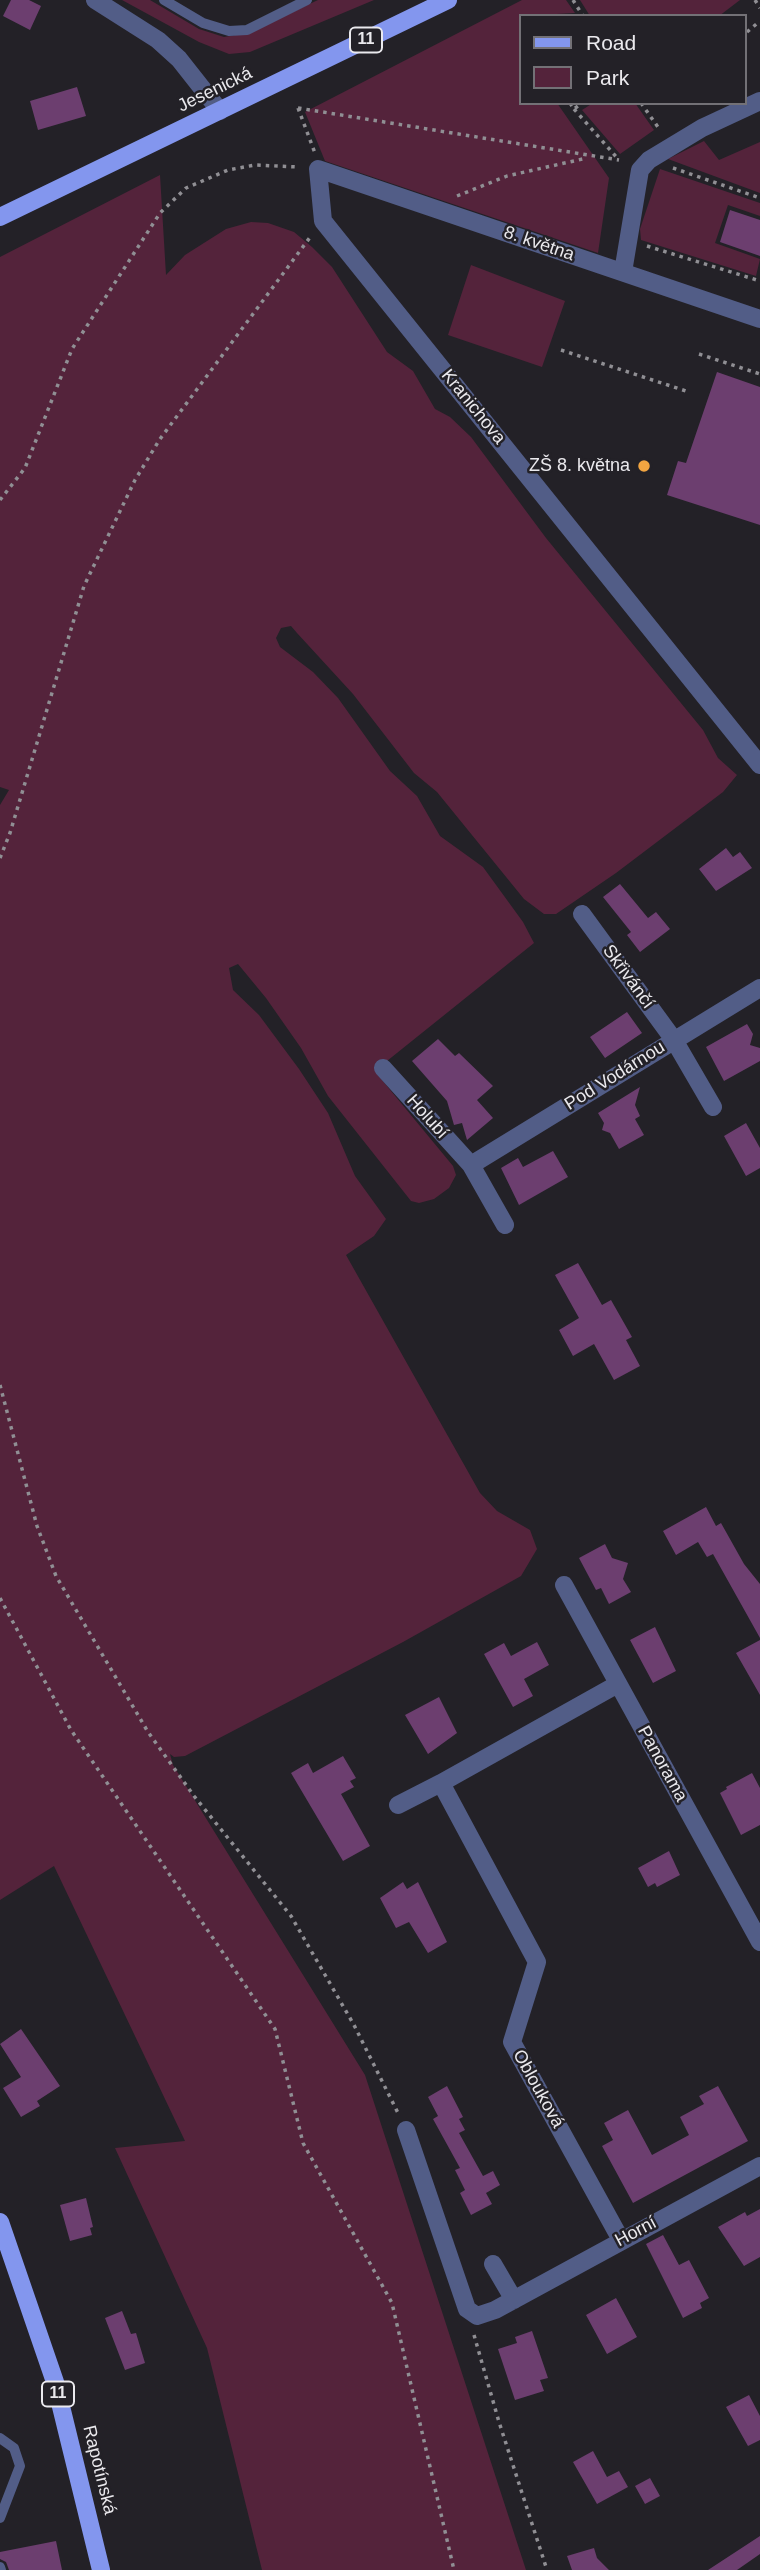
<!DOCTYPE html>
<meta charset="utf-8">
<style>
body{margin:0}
#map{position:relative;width:760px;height:2570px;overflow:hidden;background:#232127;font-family:Helvetica,sans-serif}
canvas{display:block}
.legend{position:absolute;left:519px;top:14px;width:228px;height:91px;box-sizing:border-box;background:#232127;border:2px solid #737176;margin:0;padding:9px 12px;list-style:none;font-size:21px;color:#eae9ed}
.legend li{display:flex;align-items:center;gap:14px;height:35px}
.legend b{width:35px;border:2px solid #737176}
</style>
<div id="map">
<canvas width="760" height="2570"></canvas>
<ul class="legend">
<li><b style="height:9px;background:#8396ee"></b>Road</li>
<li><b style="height:19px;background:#54233b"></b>Park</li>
</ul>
</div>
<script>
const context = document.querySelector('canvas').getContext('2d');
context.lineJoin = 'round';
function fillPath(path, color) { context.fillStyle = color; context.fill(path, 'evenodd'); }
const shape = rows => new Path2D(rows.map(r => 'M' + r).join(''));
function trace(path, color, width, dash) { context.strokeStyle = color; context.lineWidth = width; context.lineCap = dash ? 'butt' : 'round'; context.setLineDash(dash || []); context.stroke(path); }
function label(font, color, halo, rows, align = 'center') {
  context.font = font + ' Helvetica,sans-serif'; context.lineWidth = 5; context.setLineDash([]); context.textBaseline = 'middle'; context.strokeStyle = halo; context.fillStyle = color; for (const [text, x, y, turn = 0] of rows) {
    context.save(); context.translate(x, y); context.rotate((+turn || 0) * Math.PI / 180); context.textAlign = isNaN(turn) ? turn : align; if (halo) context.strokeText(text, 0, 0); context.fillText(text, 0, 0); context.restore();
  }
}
const green = shape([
 [122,0,150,0,199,29,224,37,248,33,318,0,374,0,250,52,229,54,199,42],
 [522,0,566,0,575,13,520,16,520,103,557,103,609,178,598,253,325,161,305,112],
 [580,0,740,0,719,16,590,16],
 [593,103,635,103,654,130,620,154,582,110],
 [704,141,719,160,760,142,760,193,668,159],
 [660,169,760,203,760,216,728,205,715,243,760,259,756,276,641,240,640,229],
 [160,175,166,275,185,255,226,229,251,222,268,223,294,232,312,247,332,267,387,352,413,371,435,409,450,417,471,437,546,538,703,730,718,758,737,775,723,792,616,873,556,914,544,914,524,899,437,792,414,773,353,694,297,633,291,626,281,628,276,638,280,647,313,672,338,698,390,771,417,796,440,836,483,867,523,922,534,943,387,1061,377,1074,453,1166,456,1175,449,1188,434,1199,419,1203,411,1201,328,1096,301,1048,266,998,238,964,229,968,233,990,259,1015,299,1069,328,1113,355,1176,386,1219,374,1236,346,1255,480,1493,497,1511,530,1530,537,1549,521,1576,403,1642,185,1756,174,1757,170,1754,173,1765,365,2075,526,2570,262,2570,207,2348,115,2148,185,2141,54,1866,0,1900,0,805,9,790,0,787,0,257],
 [471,265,565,301,542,367,448,335]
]);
const building = shape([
 [11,0,29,0,41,6,30,30,3,16],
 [77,87,86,116,38,130,30,101],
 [730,210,760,220,760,256,720,242],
 [717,372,760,387,760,525,667,495,678,461,686,463],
 [726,848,733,857,740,852,752,868,716,891,699,869],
 [620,884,648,918,656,912,670,929,640,952,627,935,631,932,603,897],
 [627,1012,642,1033,605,1058,590,1037],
 [747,1024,753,1034,750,1045,760,1048,760,1061,724,1081,706,1047],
 [438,1039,455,1056,459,1053,493,1086,477,1100,493,1118,467,1140,462,1123,454,1125,447,1101,412,1061],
 [640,1087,635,1105,640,1116,635,1119,644,1135,619,1149,610,1133,602,1130,604,1123,598,1113],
 [746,1123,760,1148,760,1168,746,1176,724,1136],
 [553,1151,568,1177,519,1205,501,1168,518,1158,523,1167],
 [578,1263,602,1305,611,1300,632,1337,626,1340,640,1366,614,1380,594,1344,573,1356,559,1330,579,1318,555,1275],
 [706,1507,716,1526,721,1523,744,1564,760,1584,760,1638,713,1554,707,1557,698,1542,676,1555,663,1531],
 [605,1544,612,1558,628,1563,623,1579,631,1592,609,1604,601,1588,596,1590,579,1558],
 [655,1627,676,1671,653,1683,630,1640],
 [760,1640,760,1695,736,1653],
 [537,1642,549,1665,524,1679,533,1696,513,1707,484,1654,504,1643,511,1656],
 [439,1697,457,1733,428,1754,405,1715],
 [343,1756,356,1778,350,1781,354,1787,341,1794,370,1846,343,1861,291,1773,308,1763,313,1773],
 [752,1773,760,1788,760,1825,741,1835,720,1793,727,1789,726,1787],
 [669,1851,680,1875,657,1887,655,1883,648,1887,638,1868],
 [403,1882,407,1889,418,1882,447,1942,428,1953,409,1922,396,1928,380,1898],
 [21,2029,60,2086,37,2101,40,2106,21,2117,3,2088,21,2077,0,2044],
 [447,2086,463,2117,459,2119,465,2130,459,2133,483,2176,493,2171,500,2185,486,2193,492,2204,471,2215,460,2193,465,2190,455,2170,460,2168,433,2119,438,2116,428,2097],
 [718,2086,748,2141,633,2203,602,2146,613,2140,604,2123,628,2110,652,2155,689,2135,680,2117,704,2104,699,2096],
 [86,2198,93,2227,90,2228,92,2235,70,2241,60,2205],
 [760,2209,760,2257,744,2266,718,2227,745,2212,747,2216],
 [663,2235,679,2265,689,2260,709,2298,700,2303,702,2308,683,2318,646,2244],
 [616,2298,637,2337,607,2354,586,2315],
 [122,2311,131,2334,136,2333,145,2363,125,2370,105,2318],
 [532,2331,548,2378,540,2380,544,2391,515,2400,498,2349,517,2343,515,2337],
 [749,2395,760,2416,760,2440,748,2446,726,2407],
 [593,2451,607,2477,619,2471,628,2487,597,2504,573,2462],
 [650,2478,660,2496,645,2504,635,2486],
 [760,2536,760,2554,737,2570,708,2570],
 [56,2541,62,2570,9,2570,6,2562,0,2559,0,2552],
 [594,2548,597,2558,609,2570,572,2570,567,2556]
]);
const path = shape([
 [573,0,583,16],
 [755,0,760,8],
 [747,32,760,21],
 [570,103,574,109,582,103],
 [641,103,660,130],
 [298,108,315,153],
 [298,108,619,160],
 [574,109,619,160],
 [673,168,760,198],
 [457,196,507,176,587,158],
 [647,246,760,281],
 [561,350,686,391],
 [699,354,760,374],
 [0,500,25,468,72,349,160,213,186,188,228,170,255,165,299,167],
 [0,858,10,833,84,586,135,480,160,439,311,236],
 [0,1385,37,1526,56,1576,148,1732,194,1796,291,1916,354,2025,398,2113],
 [0,1598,71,1730,275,2029,303,2143,392,2303,454,2570],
 [474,2335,499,2422,547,2570]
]);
const service = shape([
 [164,0,203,23,229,31,247,30,307,0],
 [0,2438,14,2448,20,2466,0,2518],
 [0,2567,1,2570]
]);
const minor = shape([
 [95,0,158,40,179,59,220,111],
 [623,272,640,170,649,160,702,128,760,101],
 [760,319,318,169,323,221,760,765],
 [582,914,674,1040,713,1107],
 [383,1068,471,1165,505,1225],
 [471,1165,760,988],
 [564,1585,760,1942],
 [618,1684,441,1783,537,1962,512,2042,621,2240],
 [398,1805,441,1783],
 [406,2130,467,2309,477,2316,495,2310,760,2166],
 [493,2264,514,2300]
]);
const primary = shape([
 [0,217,448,0],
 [0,2222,55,2382,101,2570]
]);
const markers = [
 [644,466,7,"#f2a541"]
];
const shields = [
 [366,40,32],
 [58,2394,32]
];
const shieldNames = [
 ["11",366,40],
 ["11",58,2394]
];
const streetNames = [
 ["Jesenická",215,90,-26],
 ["8. května",539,244,19],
 ["Kranichova",473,407,51],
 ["Skřivánčí",628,977,54],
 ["Pod Vodárnou",615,1076,-32],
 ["Holubí",427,1117,48],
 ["Panorama",662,1764,61],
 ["Oblouková",538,2089,61],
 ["Horní",636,2232,-28],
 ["Rapotínská",99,2470,76]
];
const poiNames = [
 ["ZŠ 8. května",630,466]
];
fillPath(green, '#54233b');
fillPath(building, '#6c3e6f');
trace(path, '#908f94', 3.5, [3.5, 5]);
trace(service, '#525d87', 10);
trace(minor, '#525d87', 18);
trace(primary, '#8396ee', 18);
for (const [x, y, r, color] of markers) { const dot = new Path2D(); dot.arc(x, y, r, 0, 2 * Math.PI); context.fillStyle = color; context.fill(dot); trace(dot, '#232127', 2.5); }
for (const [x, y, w] of shields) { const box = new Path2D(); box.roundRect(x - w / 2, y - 12.5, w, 25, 5); context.fillStyle = '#232127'; context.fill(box); trace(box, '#eae9ed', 2); }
label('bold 16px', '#eae9ed', null, shieldNames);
label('18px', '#eae9ed', '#232127', streetNames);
label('18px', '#eae9ed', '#232127', poiNames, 'right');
</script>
